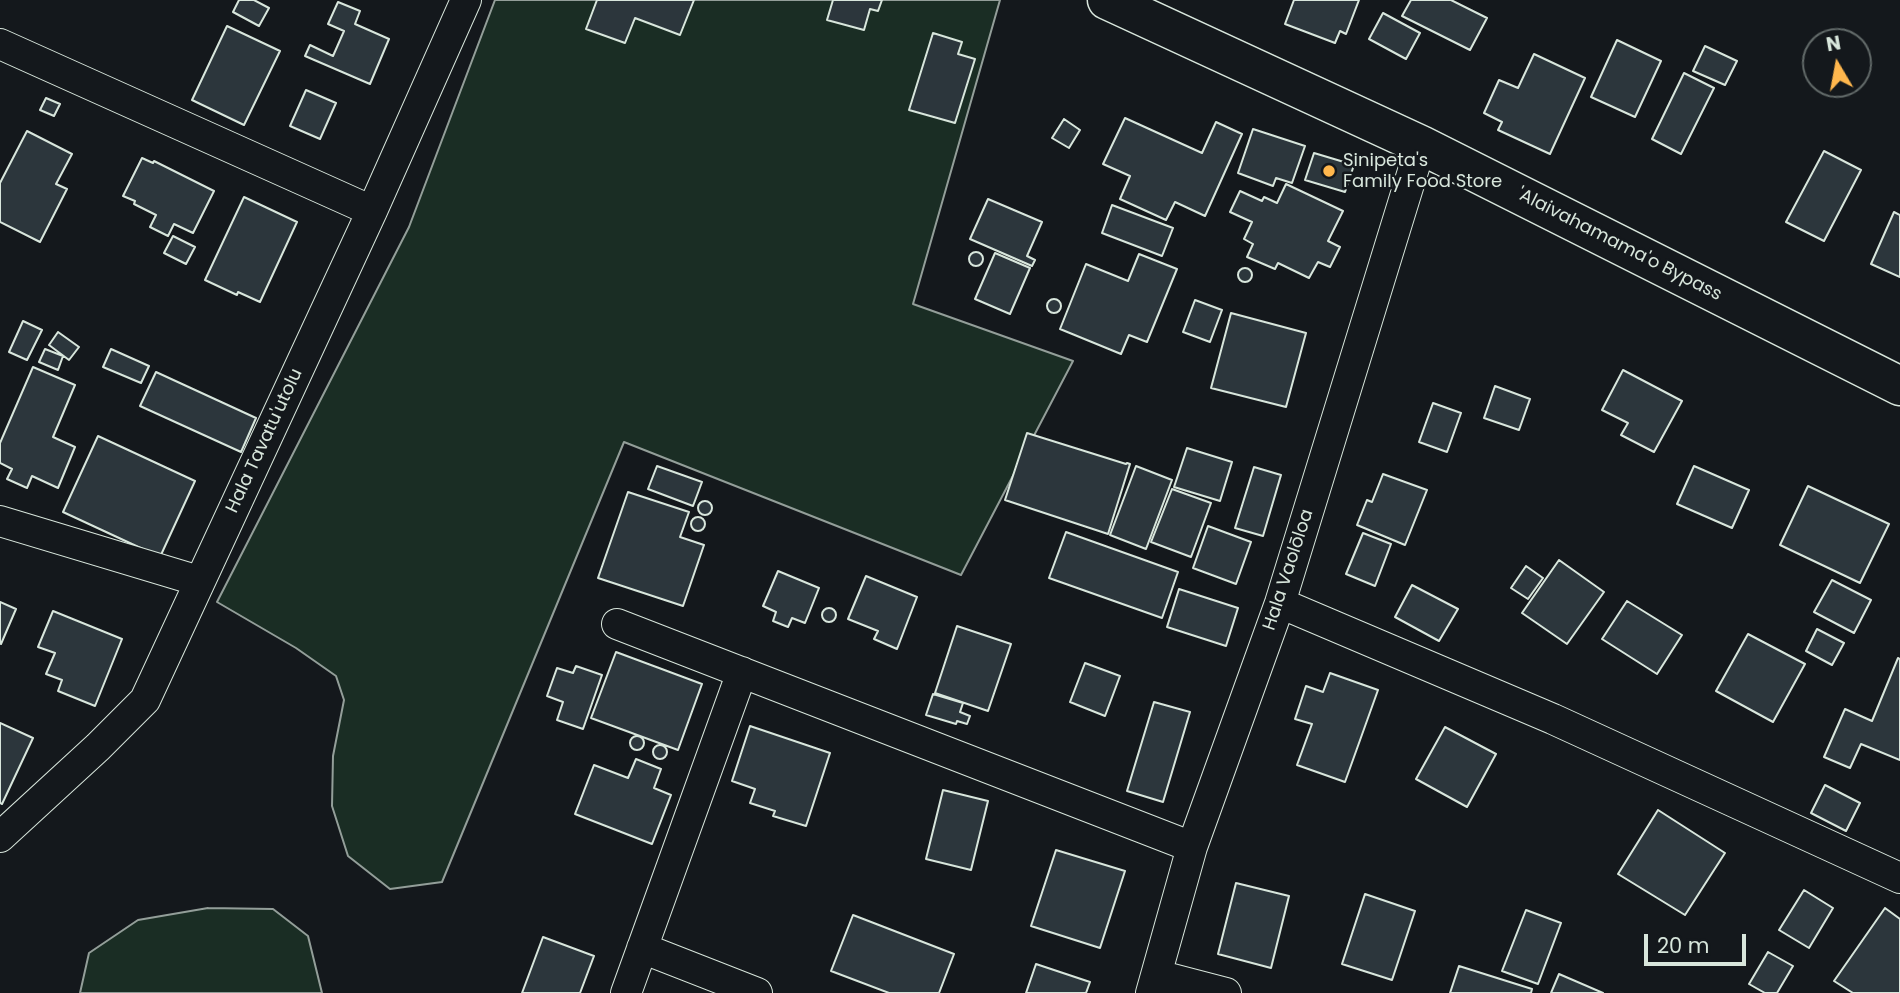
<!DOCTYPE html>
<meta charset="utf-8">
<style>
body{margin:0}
#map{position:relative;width:1900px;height:993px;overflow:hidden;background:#14181c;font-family:Poppins,sans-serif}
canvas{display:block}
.north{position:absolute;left:1802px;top:28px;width:70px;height:70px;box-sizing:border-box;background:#14181c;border:2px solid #626a69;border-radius:50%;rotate:350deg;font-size:19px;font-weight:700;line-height:28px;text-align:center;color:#d8e6dc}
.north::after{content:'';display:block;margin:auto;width:24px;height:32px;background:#ffb74d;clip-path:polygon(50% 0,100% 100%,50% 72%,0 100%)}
.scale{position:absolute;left:1644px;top:934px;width:102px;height:32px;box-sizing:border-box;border:4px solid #d8e6dc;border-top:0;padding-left:9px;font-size:21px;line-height:24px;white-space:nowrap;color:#d8e6dc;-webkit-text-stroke:5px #14181c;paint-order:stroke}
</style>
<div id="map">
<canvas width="1900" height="993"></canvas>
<div class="north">N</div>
<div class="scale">20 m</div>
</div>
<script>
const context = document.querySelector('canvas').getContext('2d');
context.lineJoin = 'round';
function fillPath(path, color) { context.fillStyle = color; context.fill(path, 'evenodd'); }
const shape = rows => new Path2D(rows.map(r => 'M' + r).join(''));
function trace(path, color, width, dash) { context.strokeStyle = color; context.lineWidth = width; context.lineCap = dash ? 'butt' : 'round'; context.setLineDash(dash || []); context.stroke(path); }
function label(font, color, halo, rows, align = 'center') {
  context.font = font + ' Poppins,sans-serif'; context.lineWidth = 5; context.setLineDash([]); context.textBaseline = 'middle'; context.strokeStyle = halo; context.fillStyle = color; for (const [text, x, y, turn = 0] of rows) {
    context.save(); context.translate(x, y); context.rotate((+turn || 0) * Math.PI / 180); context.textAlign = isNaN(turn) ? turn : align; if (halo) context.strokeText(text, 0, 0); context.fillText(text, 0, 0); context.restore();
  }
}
const green = shape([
 [495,0,1000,0,913,304,1073,361,961,575,624,442,442,882,390,889,348,856,332,806,333,756,344,700,336,676,296,648,217,602,409,227,495,0],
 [208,908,273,909,308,936,322,993,80,993,89,953,138,920,208,908]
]);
const building = shape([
 [239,0,254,0,269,8,259,26,233,12,239,0],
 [597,0,694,0,680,35,635,18,625,43,586,29,597,0],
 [833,0,882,0,878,11,870,9,864,30,827,20,833,0],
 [1294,0,1359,0,1346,34,1340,31,1335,43,1285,24,1294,0],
 [1411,0,1451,0,1487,18,1470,50,1402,16,1411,0],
 [338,2,360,11,355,24,389,39,370,84,305,56,310,45,333,56,344,31,328,24,338,2],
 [1383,13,1420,33,1406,59,1369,39,1383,13],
 [227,26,280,51,244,125,192,100,227,26],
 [933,33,962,42,958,54,975,59,955,123,909,110,933,33],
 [1617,40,1661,61,1635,117,1591,97,1617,40],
 [1705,46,1737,61,1725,85,1693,71,1705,46],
 [1534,54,1585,78,1550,154,1498,130,1502,122,1484,113,1499,80,1518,88,1534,54],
 [1684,73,1714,88,1681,154,1652,139,1684,73],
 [306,90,336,103,320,139,290,126,306,90],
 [46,98,60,104,54,116,40,110,46,98],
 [1125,118,1202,153,1216,122,1242,134,1205,216,1175,202,1166,220,1120,199,1130,176,1103,164,1125,118],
 [1064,119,1080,130,1069,148,1052,138,1064,119],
 [1253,129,1305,146,1292,183,1276,178,1273,186,1238,173,1253,129],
 [27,131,72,154,56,184,67,189,40,242,0,222,0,183,27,131],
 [1824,151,1861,170,1824,241,1786,222,1824,151],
 [1314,153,1354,165,1345,192,1305,180,1314,153],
 [142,158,153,163,154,161,214,191,193,233,174,224,168,236,150,227,156,215,134,204,135,201,123,196,142,158],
 [1286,184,1343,211,1328,241,1340,247,1330,267,1318,262,1309,278,1278,263,1275,269,1247,257,1253,244,1244,239,1252,222,1230,212,1240,191,1262,201,1264,197,1277,203,1286,184],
 [244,197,297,222,260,302,238,292,237,295,205,280,244,197],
 [988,199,1042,222,1027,256,1035,260,1032,266,970,239,988,199],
 [1112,205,1173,228,1162,256,1102,233,1112,205],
 [1894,212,1900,215,1900,277,1871,264,1894,212],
 [173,236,195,247,186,264,164,253,173,236],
 '969 259a7 7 0 1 1 14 0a7 7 0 1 1-14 0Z',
 [995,253,1030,268,1010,314,975,299,995,253],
 [1139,254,1177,269,1147,342,1129,335,1121,354,1060,329,1086,264,1128,281,1139,254],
 '1238 275a7 7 0 1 1 14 0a7 7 0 1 1-14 0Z',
 '1047 306a7 7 0 1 1 14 0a7 7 0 1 1-14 0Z',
 [1195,300,1222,310,1210,342,1183,332,1195,300],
 [1231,313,1306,333,1286,407,1211,388,1231,313],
 [23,321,42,330,27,360,9,352,23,321],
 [58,332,79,347,69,360,49,345,58,332],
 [45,349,63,356,58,370,39,362,45,349],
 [111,349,149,366,141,383,103,367,111,349],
 [33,367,75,385,53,437,75,447,58,488,32,476,27,488,7,479,12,469,0,463,0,443,33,367],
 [1623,370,1682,401,1654,452,1621,435,1628,423,1602,410,1623,370],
 [156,372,256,418,241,452,140,406,156,372],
 [1495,386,1530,399,1519,430,1484,418,1495,386],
 [1433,403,1461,413,1447,452,1419,442,1433,403],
 [1027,433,1126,464,1127,463,1130,464,1108,534,1005,500,1027,433],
 [98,436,195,481,160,557,63,512,98,436],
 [1187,448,1232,462,1220,501,1174,487,1187,448],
 [657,466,702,482,693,506,648,489,657,466],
 [1136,466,1172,480,1146,549,1110,535,1136,466],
 [1694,466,1749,490,1732,528,1677,504,1694,466],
 [1254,467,1281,475,1263,536,1235,528,1254,467],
 [1383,474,1427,490,1405,545,1357,525,1367,500,1372,502,1383,474],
 [1808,486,1889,524,1860,583,1780,545,1808,486],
 [1172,489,1211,503,1191,557,1151,542,1172,489],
 [628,492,689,512,680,537,704,545,683,606,598,578,628,492],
 '698 508a7 7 0 1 1 14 0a7 7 0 1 1-14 0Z',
 '691 524a7 7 0 1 1 14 0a7 7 0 1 1-14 0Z',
 [1208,526,1251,542,1236,584,1193,568,1208,526],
 [1066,532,1178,572,1162,618,1049,578,1066,532],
 [1363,533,1391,544,1375,586,1346,574,1363,533],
 [1559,560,1604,592,1567,644,1522,613,1559,560],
 [1526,566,1543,578,1528,599,1511,588,1526,566],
 [778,571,819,588,805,623,792,618,788,627,773,621,776,612,763,606,778,571],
 [866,576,917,597,897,649,874,639,878,631,848,619,866,576],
 [1832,580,1871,600,1854,633,1814,612,1832,580],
 [1412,585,1458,609,1439,641,1395,617,1412,585],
 [1179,589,1238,608,1226,646,1167,627,1179,589],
 [1627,601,1682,635,1657,674,1602,639,1627,601],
 [0,602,16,609,1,644,0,643,0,602],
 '822 615a7 7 0 1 1 14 0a7 7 0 1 1-14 0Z',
 [53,611,122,639,95,706,58,691,62,680,46,674,55,653,38,647,53,611],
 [957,626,1011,644,988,711,935,693,957,626],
 [1817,629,1844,643,1832,665,1806,651,1817,629],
 [1748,634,1805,664,1773,722,1716,691,1748,634],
 [616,652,702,684,678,750,591,718,616,652],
 [1898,658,1900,659,1900,760,1861,744,1850,768,1824,757,1845,709,1872,721,1898,658],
 [1085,663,1120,676,1105,716,1070,702,1085,663],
 [576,666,602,675,583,729,557,720,563,702,547,696,557,668,573,673,576,666],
 [1330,673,1378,690,1345,782,1297,765,1312,724,1295,719,1306,686,1323,692,1330,673],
 [933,694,963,703,960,712,970,716,967,724,957,721,956,724,926,715,933,694],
 [1154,702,1190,712,1163,802,1127,791,1154,702],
 [0,723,33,738,2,804,0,803,0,723],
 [750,726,830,753,806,826,773,816,775,811,750,803,755,789,732,781,750,726],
 [1445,727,1496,754,1467,807,1416,779,1445,727],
 '630 743a7 7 0 1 1 14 0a7 7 0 1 1-14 0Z',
 '653 752a7 7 0 1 1 14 0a7 7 0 1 1-14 0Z',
 [636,759,661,769,654,788,671,795,652,844,575,814,594,765,628,778,636,759],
 [1825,785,1860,803,1846,831,1811,813,1825,785],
 [943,790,988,801,971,870,926,859,943,790],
 [1658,810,1725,853,1685,915,1618,874,1658,810],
 [1056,850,1125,871,1100,948,1031,926,1056,850],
 [1236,883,1289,896,1271,968,1218,954,1236,883],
 [1804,890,1833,908,1809,948,1779,930,1804,890],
 [1365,894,1415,911,1392,980,1342,964,1365,894],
 [1885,908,1900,919,1900,993,1853,993,1834,981,1885,908],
 [1526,910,1561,923,1538,984,1502,971,1526,910],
 [853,915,954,954,939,993,889,993,831,971,853,915],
 [543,937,594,956,580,993,522,993,543,937],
 [1768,952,1793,966,1777,993,1765,993,1749,984,1768,952],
 [1036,964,1090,982,1086,993,1026,993,1036,964],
 [1459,966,1532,989,1531,993,1450,993,1459,966],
 [1559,974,1603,993,1551,993,1559,974]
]);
const minor = shape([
 [0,44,372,211],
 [0,521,199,581],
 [1280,603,1553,719,1900,878],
 [617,624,1192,847],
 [0,837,98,747,145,700,372,211,466,0],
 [642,948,757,993],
 [1157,975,1226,993],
 [626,993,742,672],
 [1151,993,1192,847,1280,603,1421,145]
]);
const secondary = shape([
 [1107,0,1421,145,1900,386]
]);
const markers = [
 [1329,171,7,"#ffb74d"]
];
const poiNames = [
 ["Sinipeta's",1343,161],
 ["Family Food Store",1343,182]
];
const streetNames = [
 ["'Alaivahamama'o Bypass",1619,245,27],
 ["Hala Tavatu'utolu",265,441,-65],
 ["Hala Vaolōloa",1289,570,-72]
];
fillPath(green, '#1a2d24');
trace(green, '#939e99', 2);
fillPath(building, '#2c363c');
trace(building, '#d8e6dc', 2);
trace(minor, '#d8e6dc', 32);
trace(secondary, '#d8e6dc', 41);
trace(minor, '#14181c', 30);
trace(secondary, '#14181c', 38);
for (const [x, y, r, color] of markers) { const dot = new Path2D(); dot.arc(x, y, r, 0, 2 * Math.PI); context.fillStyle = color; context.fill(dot); trace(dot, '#14181c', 2.5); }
label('18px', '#d8e6dc', '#14181c', poiNames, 'left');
label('18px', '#d8e6dc', '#14181c', streetNames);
</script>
